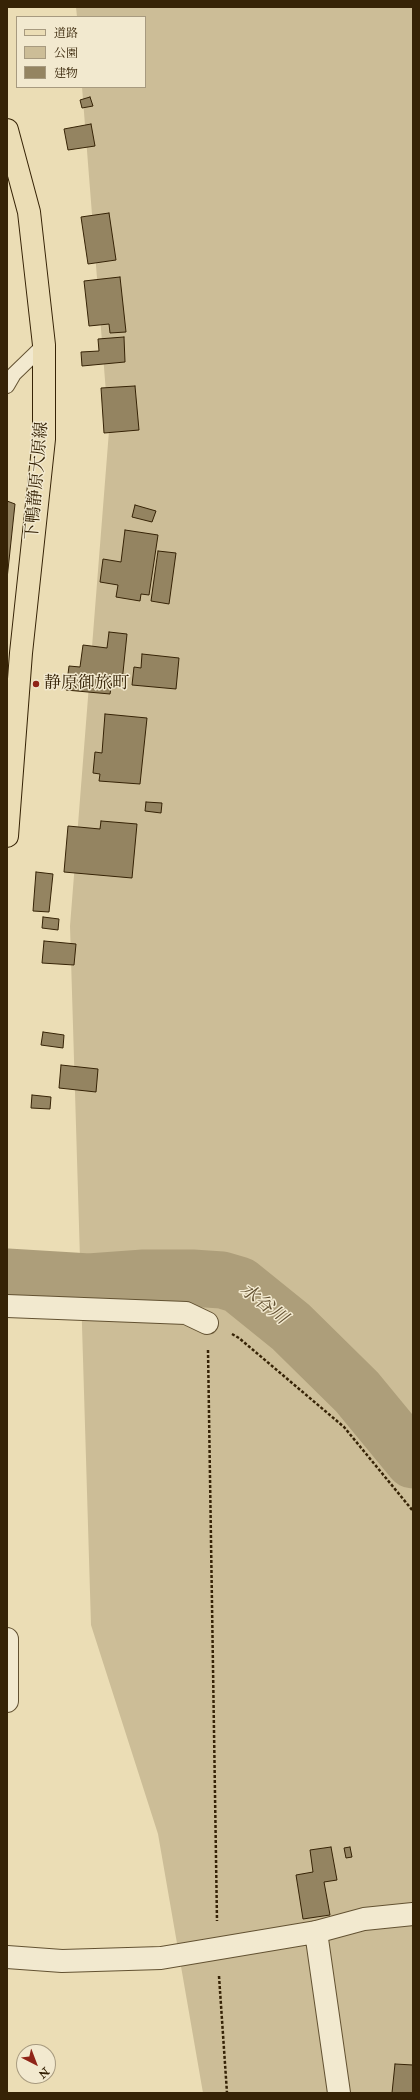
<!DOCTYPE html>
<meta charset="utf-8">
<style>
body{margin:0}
#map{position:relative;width:420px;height:2100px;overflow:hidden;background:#ebddb5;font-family:"IM FELL Double Pica","Noto Serif JP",serif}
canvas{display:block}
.frame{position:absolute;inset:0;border:8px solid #362306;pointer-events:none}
.legend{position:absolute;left:16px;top:16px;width:130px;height:72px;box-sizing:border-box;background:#f2e9cf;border:1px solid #a79a7f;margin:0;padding:5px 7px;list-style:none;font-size:12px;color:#362306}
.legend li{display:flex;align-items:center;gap:8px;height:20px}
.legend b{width:20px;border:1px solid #a79a7f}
.north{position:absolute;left:16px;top:2044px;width:40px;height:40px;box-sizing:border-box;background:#f2e9cf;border:1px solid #a79a7f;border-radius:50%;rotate:138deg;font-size:11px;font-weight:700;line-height:16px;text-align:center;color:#362306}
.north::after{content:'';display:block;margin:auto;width:14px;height:18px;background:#8f2418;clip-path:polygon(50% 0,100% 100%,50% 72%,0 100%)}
</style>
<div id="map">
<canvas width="420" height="2100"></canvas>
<div class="frame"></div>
<ul class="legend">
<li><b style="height:5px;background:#ebddb5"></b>道路</li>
<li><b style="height:11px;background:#ccbd97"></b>公園</li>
<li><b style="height:11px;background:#948461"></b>建物</li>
</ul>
<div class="north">N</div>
</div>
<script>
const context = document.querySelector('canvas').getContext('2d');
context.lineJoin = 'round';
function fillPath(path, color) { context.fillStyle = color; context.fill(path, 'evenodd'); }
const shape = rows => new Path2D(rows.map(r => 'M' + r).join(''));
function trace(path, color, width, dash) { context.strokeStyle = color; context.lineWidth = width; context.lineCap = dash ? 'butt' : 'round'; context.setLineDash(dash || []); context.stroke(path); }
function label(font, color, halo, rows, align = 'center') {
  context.font = font + ' "IM FELL Double Pica","Noto Serif JP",serif'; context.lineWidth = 3; context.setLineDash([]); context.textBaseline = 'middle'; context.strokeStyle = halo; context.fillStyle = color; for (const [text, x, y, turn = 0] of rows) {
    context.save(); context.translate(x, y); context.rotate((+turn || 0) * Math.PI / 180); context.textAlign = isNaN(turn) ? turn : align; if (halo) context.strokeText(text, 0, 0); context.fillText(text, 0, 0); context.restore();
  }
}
const green = shape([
 [76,7,413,7,413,2093,203,2093,158,1834,91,1625,70,926,109,431,82,87,145,87,145,17,77,17]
]);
const river = shape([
 [7,1277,89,1282,144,1278,192,1278,222,1280,239,1285,291,1327,357,1392,413,1460]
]);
const building = shape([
 [90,97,93,106,82,108,80,100,90,97],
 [91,124,95,146,68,150,64,129,91,124],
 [109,213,116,260,88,264,81,217,109,213],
 [120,277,126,332,110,333,109,324,89,326,84,281,120,277],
 [124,337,125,362,82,366,81,352,99,351,98,339,124,337],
 [135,386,139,430,104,433,101,388,135,386],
 [7,501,15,504,7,579,7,501],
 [135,505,156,511,152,522,132,517,135,505],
 [125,530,158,535,149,595,141,594,140,601,116,597,118,585,100,582,103,559,121,562,125,530],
 [158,551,176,553,169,604,151,601,158,551],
 [109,632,127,634,122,682,112,682,110,694,66,690,69,666,80,667,83,645,107,648,109,632],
 [142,654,179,658,176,689,132,685,134,667,141,668,142,654],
 [105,714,147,718,140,784,99,781,100,774,93,773,95,752,102,753,105,714],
 [146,802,162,803,161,813,145,811,146,802],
 [101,821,137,824,132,878,64,872,68,826,100,829,101,821],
 [36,872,53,874,49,912,33,911,36,872],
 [43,917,59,919,58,930,42,928,43,917],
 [44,941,76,944,74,965,42,963,44,941],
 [43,1032,64,1035,63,1048,41,1045,43,1032],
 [61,1065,98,1069,96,1092,59,1088,61,1065],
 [32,1095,51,1097,50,1109,31,1108,32,1095],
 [331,1847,337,1880,324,1882,330,1915,303,1919,296,1875,313,1872,310,1850,331,1847],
 [350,1847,352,1857,346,1858,344,1848,350,1847],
 [395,2064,413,2065,413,2093,392,2093,395,2064]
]);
const path = shape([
 [232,1334,239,1338,344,1427,413,1511],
 [208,1350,217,1921],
 [219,1976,227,2093]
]);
const lane = shape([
 [7,386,14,374,44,345]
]);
const street = shape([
 [7,1306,186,1313,207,1323],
 [7,1639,7,1701],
 [316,1932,339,2093],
 [7,1957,62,1961,161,1958,316,1932,364,1919,413,1914]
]);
const primary = shape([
 [7,130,29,212,44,345,44,439,21,653,7,836]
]);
const markers = [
 [36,684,4,"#8f2418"]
];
const streetNames = [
 ["下鴨静原大原線",38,481,-85]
];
const poiNames = [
 ["静原御旅町",44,684]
];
const waterNames = [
 ["水谷川",263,1305,38]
];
fillPath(green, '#ccbd97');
trace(river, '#ad9e7a', 57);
fillPath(building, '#948461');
trace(building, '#362306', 1);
trace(lane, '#635232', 16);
trace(street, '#635232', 24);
trace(primary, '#362306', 24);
trace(path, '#362306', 2.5, [3, 2]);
trace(lane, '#f2e9cf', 14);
trace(street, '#f2e9cf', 22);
trace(primary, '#ebddb5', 22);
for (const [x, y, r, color] of markers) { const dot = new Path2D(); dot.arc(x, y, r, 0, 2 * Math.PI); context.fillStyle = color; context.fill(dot); trace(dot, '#f2e9cf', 1.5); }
label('17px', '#362306', '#f2e9cf', streetNames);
label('17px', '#362306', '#f2e9cf', poiNames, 'left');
label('italic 18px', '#604e2f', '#f2e9cf', waterNames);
</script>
